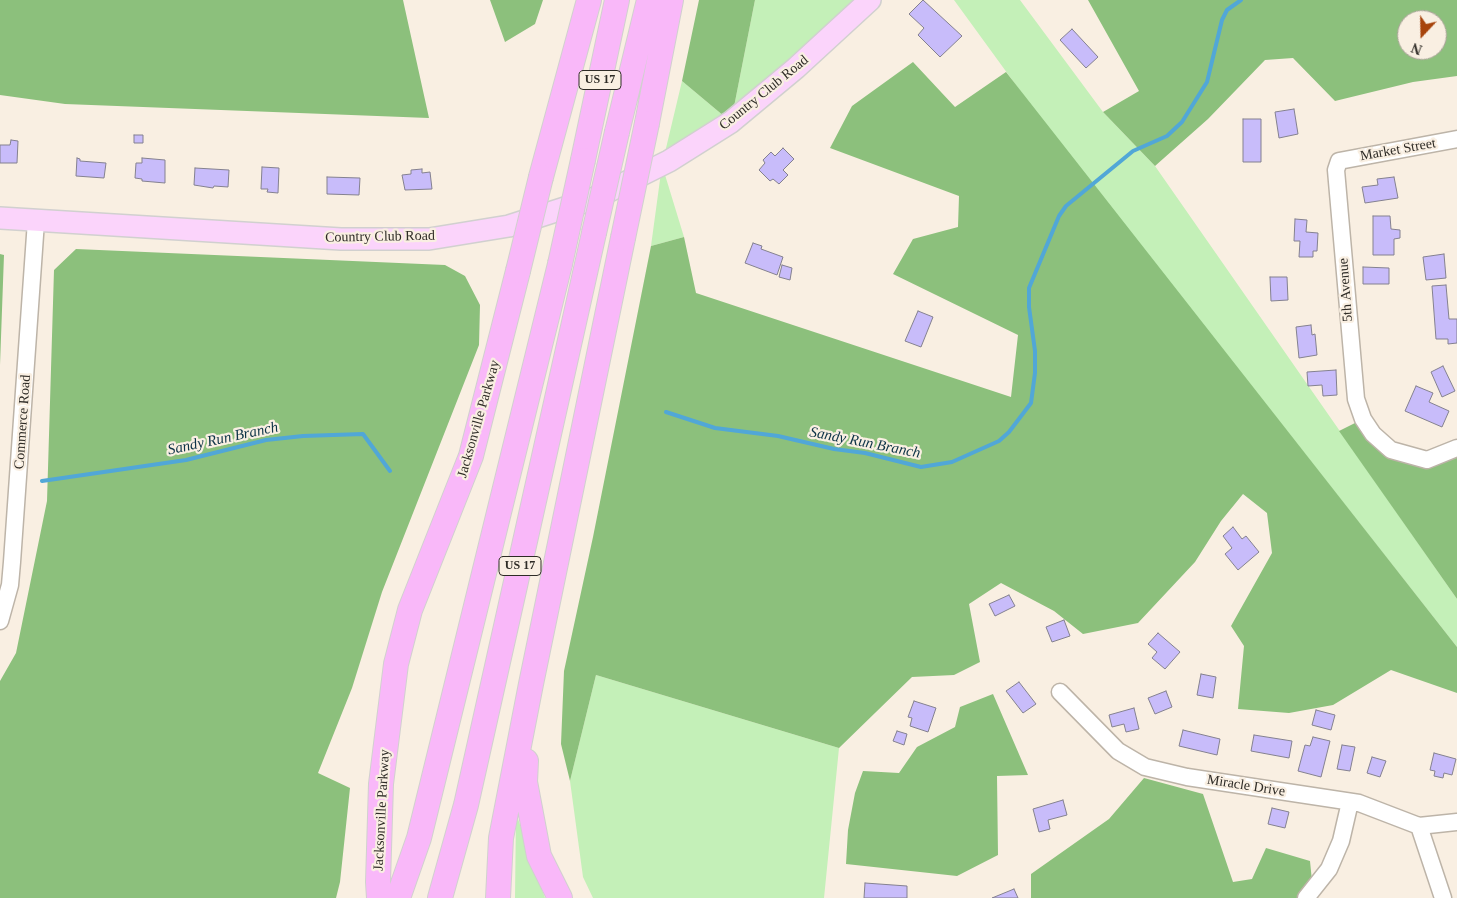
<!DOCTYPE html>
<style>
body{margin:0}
#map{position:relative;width:1457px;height:898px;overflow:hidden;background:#f9efe2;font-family:"Times New Roman",serif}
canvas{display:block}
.north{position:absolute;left:1397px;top:10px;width:50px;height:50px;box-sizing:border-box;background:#f9efe2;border:1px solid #a8a197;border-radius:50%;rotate:201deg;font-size:14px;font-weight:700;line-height:20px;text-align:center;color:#2e2b26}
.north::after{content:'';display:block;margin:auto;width:18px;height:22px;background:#a7440c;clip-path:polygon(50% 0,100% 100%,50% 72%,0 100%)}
</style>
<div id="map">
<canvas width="1457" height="898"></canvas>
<div class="north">N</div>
</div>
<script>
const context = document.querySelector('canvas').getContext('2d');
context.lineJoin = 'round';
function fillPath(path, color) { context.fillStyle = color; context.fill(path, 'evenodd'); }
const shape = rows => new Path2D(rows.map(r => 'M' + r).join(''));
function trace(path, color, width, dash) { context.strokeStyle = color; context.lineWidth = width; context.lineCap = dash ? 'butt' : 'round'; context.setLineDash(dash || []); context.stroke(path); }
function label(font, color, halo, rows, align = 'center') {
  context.font = font + ' "Times New Roman",serif'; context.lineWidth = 4.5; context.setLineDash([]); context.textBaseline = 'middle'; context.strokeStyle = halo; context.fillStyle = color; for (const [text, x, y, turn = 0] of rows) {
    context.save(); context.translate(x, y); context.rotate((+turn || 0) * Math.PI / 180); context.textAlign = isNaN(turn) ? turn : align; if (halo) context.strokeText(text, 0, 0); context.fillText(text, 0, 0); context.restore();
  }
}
const green = shape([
 [755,0,869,0,796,68,731,122,662,165,684,237,651,246,662,165,682,81,731,122],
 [954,0,1020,0,1103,112,1155,166,1457,599,1457,647,1037,114],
 [596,675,839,748,824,898,593,898,583,877,570,781],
 [516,813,545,898,515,898]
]);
const forest = shape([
 [0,0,403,0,429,118,65,104,0,95],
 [490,0,543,0,535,24,505,42],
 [699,0,755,0,731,122,682,81],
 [1088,0,1457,0,1457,76,1413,82,1335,101,1293,58,1265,60,1208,119,1155,166,1103,112,1139,91],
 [1407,20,1437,20,1437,50,1407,50],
 [913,62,955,107,1006,72,1457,647,1457,693,1391,670,1333,705,1289,713,1238,709,1244,646,1231,626,1272,553,1267,513,1243,494,1221,521,1195,562,1138,623,1083,634,1054,611,1001,583,969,604,980,662,954,675,912,677,839,748,596,675,570,781,561,744,564,671,593,537,651,246,684,237,696,293,1011,397,1018,335,893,274,913,239,958,227,959,196,830,148,852,106],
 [76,249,445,265,465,276,480,305,479,345,382,592,352,688,318,773,350,788,340,882,336,898,0,898,0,681,16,653,47,501,54,270],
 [0,254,4,255,0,365],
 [1363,419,1373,434,1427,460,1457,448,1457,599,1339,431],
 [993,694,1028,775,997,776,998,855,957,876,846,864,848,830,855,793,863,771,899,773,917,747,955,727,960,707],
 [1144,778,1203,794,1233,882,1252,879,1266,848,1310,861,1313,891,1306,898,1031,898,1031,874,1109,819]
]);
const stream = shape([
 [666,412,715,428,778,436,834,449,865,453,921,467,952,462,999,441,1009,432,1031,403,1035,373,1035,351,1029,307,1029,288,1059,216,1066,206,1133,151,1167,136,1182,122,1207,82,1222,20,1227,10,1241,0],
 [42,481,186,460,266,440,303,436,363,434,390,471]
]);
const building = shape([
 [923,0,962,36,940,57,918,35,924,28,909,14,923,0],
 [1072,29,1098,57,1086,68,1060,40,1072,29],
 [1294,109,1298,134,1279,138,1275,112,1294,109],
 [1243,119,1261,119,1261,162,1243,162,1243,119],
 [134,135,143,135,143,143,134,143,134,135],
 [11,140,18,141,17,163,0,163,0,145,10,145,11,140],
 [783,148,794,159,783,170,788,175,779,184,773,179,770,181,759,170,765,163,763,160,771,152,775,156,783,148],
 [77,158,80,159,80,161,106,163,104,178,76,176,77,158],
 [142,158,165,160,165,183,142,181,142,179,135,178,136,163,142,163,142,158],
 [262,167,279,168,278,193,267,192,268,189,261,189,262,167],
 [195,168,229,170,228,187,214,186,213,188,194,185,195,168],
 [422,169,422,173,430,172,432,189,405,190,402,175,411,174,411,170,422,169],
 [327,177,360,178,359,195,327,194,327,177],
 [1394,177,1398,198,1365,203,1362,187,1378,185,1377,179,1394,177],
 [1373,216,1390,216,1391,229,1400,230,1400,238,1394,239,1394,255,1373,255,1373,216],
 [1295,219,1307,220,1306,232,1318,233,1317,251,1313,251,1313,257,1299,257,1300,241,1294,241,1295,219],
 [753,243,762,246,761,249,783,257,777,275,745,263,753,243],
 [1444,254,1446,278,1426,280,1423,257,1444,254],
 [782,265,792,268,790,280,779,277,782,265],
 [1363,267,1389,268,1389,284,1363,284,1363,267],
 [1270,277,1287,277,1288,300,1271,301,1270,277],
 [1446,285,1449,319,1457,319,1457,343,1448,344,1448,339,1436,339,1432,286,1446,285],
 [918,311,933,317,921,347,905,341,918,311],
 [1311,325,1312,335,1315,334,1317,355,1299,358,1296,327,1311,325],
 [1443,366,1455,391,1442,397,1431,372,1443,366],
 [1336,370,1337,395,1323,396,1322,385,1308,386,1307,372,1336,370],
 [1416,386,1433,393,1429,402,1449,411,1442,427,1405,411,1416,386],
 [1233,527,1242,539,1246,536,1259,552,1238,570,1225,554,1232,548,1223,536,1233,527],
 [1009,595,1015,606,995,616,989,604,1009,595],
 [1064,620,1070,636,1052,642,1046,627,1064,620],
 [1158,633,1180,652,1165,669,1152,658,1157,652,1148,644,1158,633],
 [1201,674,1216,677,1213,698,1197,695,1201,674],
 [1019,682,1036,704,1023,713,1006,691,1019,682],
 [1166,691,1172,707,1155,714,1148,698,1166,691],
 [914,701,936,708,928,732,910,726,912,718,908,717,914,701],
 [1134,708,1139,729,1126,732,1124,724,1112,727,1109,715,1134,708],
 [1316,710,1335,715,1331,730,1312,725,1316,710],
 [1183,730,1220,739,1217,755,1179,746,1183,730],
 [897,731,907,734,904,745,893,741,897,731],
 [1254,735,1292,741,1289,758,1251,751,1254,735],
 [1313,737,1330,741,1321,777,1298,771,1305,745,1310,746,1313,737],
 [1342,745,1355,747,1350,771,1337,769,1342,745],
 [1434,753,1456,759,1452,775,1444,773,1443,778,1434,776,1435,771,1430,770,1434,753],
 [1372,757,1386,761,1380,777,1367,773,1372,757],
 [1063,800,1067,815,1048,820,1050,829,1039,832,1033,809,1063,800],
 [1272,808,1289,812,1285,828,1268,824,1272,808],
 [865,883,907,886,907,898,864,898,865,883],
 [1014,889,1018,898,992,898,1014,889]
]);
const minor = shape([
 [1457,139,1339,161,1336,170,1356,399,1363,419,1373,434,1391,450,1427,460,1457,448],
 [0,621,10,585,12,562,36,221],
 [1060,692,1118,751,1145,767,1187,777,1359,803,1419,826,1457,822],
 [1419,826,1443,898],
 [1306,898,1329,869,1341,841,1350,802]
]);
const major = shape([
 [0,218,341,239,429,239,509,226,593,199,669,161,731,122,796,68,870,0]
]);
const highway = shape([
 [647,123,671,0],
 [617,132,649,0],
 [583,160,617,0],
 [541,177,589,0],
 [526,761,525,782,539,856,560,898],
 [379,898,378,882,381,784,396,664,410,610,471,456,518,271],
 [398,898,419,838,560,264],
 [440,898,466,805,594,233],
 [498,898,501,838,531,684,623,238]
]);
const highwayBridge = shape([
 [594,233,617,132],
 [623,238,647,123],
 [560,264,583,160],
 [518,271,541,177]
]);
const shields = [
 [600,80,42],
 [520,566,42]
];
const shieldNames = [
 ["US 17",600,80],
 ["US 17",520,566]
];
const streetNames = [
 ["Country Club Road",764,93,-39],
 ["Market Street",1398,150,-10],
 ["Country Club Road",380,237,-1],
 ["5th Avenue",1346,290,-94],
 ["Jacksonville Parkway",479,419,-74],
 ["Commerce Road",23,422,-86],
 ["Miracle Drive",1246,786,9],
 ["Jacksonville Parkway",382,810,-87]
];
const waterNames = [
 ["Sandy Run Branch",223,439,-12],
 ["Sandy Run Branch",865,443,11]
];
fillPath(green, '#c4f0b8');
fillPath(forest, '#8cc07c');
trace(stream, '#51a7d7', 4);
fillPath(building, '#c8bcfa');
trace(building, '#84818f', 1);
trace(minor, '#bdb4a8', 19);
trace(major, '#d1d0cf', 24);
trace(highway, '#d1d0cf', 26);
trace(minor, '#fff', 16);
trace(major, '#fbd4fb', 21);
trace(highway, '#f9b8f9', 24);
trace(highwayBridge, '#d1d0cf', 26, []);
trace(highwayBridge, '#f9b8f9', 24);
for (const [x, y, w] of shields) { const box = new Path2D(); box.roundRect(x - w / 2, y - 9.5, w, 19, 4); context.fillStyle = '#f9efe2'; context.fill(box); trace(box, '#2e2b26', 1); }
label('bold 12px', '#2e2b26', null, shieldNames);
label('14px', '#2e2b26', '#f9efe2', streetNames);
label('italic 15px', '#0d3347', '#f9efe2', waterNames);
</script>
